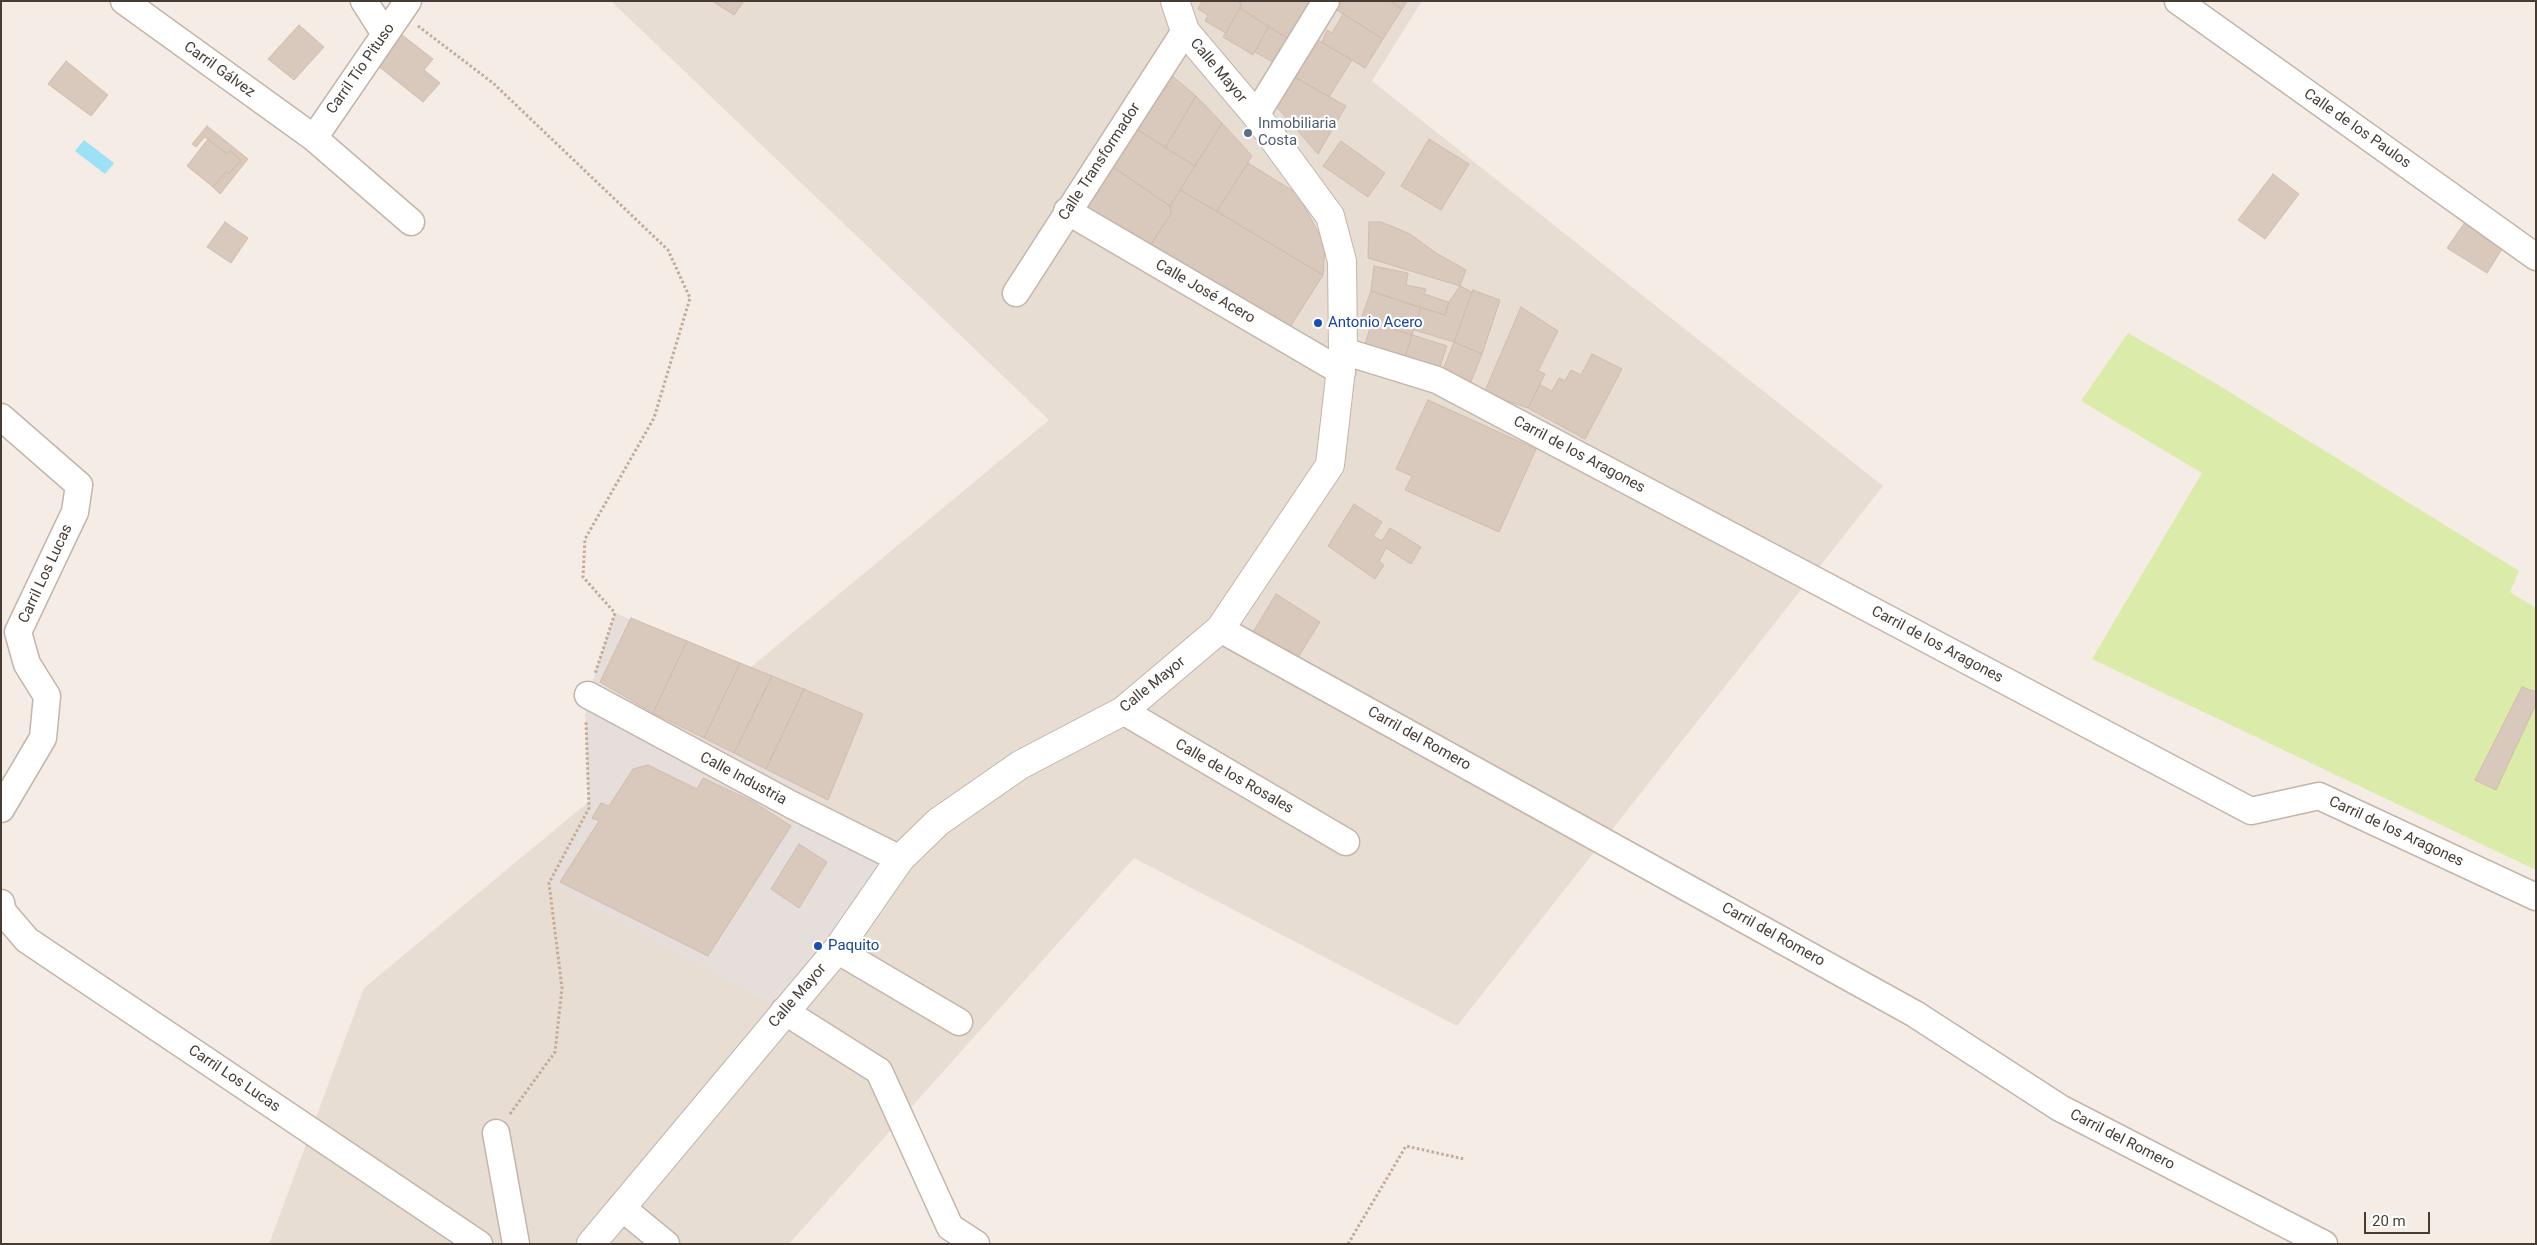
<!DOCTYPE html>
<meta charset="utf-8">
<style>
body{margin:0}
#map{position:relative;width:2537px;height:1245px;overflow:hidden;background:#f4ece5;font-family:Roboto,sans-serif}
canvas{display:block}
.frame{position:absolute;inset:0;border:2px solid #463c34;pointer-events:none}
.scale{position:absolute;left:2364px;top:1212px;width:66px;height:22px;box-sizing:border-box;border:2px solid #463c34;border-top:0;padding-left:6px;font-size:15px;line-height:18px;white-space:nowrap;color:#463c34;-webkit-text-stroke:4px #fff;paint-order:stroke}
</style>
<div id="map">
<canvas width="2537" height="1245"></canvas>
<div class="frame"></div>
<div class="scale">20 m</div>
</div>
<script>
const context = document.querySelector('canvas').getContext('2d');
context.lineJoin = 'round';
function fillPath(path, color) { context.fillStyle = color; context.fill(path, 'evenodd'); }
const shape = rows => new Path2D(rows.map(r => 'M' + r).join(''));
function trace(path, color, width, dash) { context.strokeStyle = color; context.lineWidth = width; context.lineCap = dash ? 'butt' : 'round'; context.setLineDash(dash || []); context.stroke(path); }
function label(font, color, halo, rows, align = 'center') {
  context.font = font + ' Roboto,sans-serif'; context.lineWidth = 4.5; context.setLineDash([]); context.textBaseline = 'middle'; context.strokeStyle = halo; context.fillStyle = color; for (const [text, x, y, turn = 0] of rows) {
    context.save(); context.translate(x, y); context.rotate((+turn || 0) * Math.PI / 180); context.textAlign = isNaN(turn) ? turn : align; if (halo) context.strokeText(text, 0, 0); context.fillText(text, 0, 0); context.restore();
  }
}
const residential = shape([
 [611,1,1422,1,1372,81,1883,486,1457,1026,1134,858,789,1244,269,1244,364,988,1049,420]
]);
const industrial = shape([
 [615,613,837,705,792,805,900,859,784,1011,549,883,589,808,585,705]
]);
const green = shape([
 [2128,333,2215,383,2519,571,2510,592,2536,608,2536,870,2092,659,2202,473,2081,401]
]);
const water = shape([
 [84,140,114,163,105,174,75,151]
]);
const building = shape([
 [712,1,744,1,734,15,712,1],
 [1202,1,1237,1,1242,4,1226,33,1205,21,1208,15,1198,9,1202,1],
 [1241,1,1317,1,1294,42,1240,8,1241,1],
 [1336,1,1390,1,1402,9,1383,39,1332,7,1336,1],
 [1390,1,1407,1,1402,9,1390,1],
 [1240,8,1268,27,1253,55,1223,37,1240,8],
 [1343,14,1383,39,1365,68,1322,42,1327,30,1332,33,1343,14],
 [299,25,324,47,294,80,268,59,299,25],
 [1268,27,1294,42,1280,66,1255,52,1268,27],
 [402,35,433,59,424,70,440,83,423,102,377,65,402,35],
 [1316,39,1352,60,1329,97,1293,76,1316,39],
 [66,61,108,95,91,116,48,84,66,61],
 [1170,74,1196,96,1165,148,1137,129,1170,74],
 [1293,76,1346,106,1318,154,1275,105,1293,76],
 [1196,96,1222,123,1195,166,1165,148,1196,96],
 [1222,123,1252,156,1217,211,1180,190,1222,123],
 [207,126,248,159,220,194,213,187,226,172,229,174,241,160,230,151,227,154,205,137,196,147,192,144,207,126],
 [1137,129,1195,166,1170,206,1113,167,1137,129],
 [208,139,227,154,230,151,241,160,229,174,226,172,213,187,187,166,208,139],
 [1429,139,1469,164,1441,210,1401,186,1429,139],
 [1341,141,1385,173,1368,197,1323,166,1341,141],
 [1248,163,1298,194,1325,245,1323,275,1217,211,1248,163],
 [1113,167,1170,206,1171,214,1147,250,1082,212,1113,167],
 [2273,174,2299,194,2265,239,2238,220,2273,174],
 [1180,190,1323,275,1287,332,1147,250,1171,214,1170,206,1180,190],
 [2466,221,2504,246,2487,273,2447,248,2466,221],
 [225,222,248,238,231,263,207,247,225,222],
 [1369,222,1381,222,1410,234,1436,253,1466,270,1460,286,1368,258,1369,222],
 [1374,266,1408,273,1406,285,1426,289,1424,294,1449,302,1445,315,1371,291,1374,266],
 [1460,286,1472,292,1454,342,1414,330,1421,308,1445,315,1449,302,1460,286],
 [1473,290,1500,300,1482,354,1454,342,1473,290],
 [1371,291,1421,308,1412,335,1361,319,1371,291],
 [1521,307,1558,331,1538,371,1545,374,1528,408,1484,393,1521,307],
 [1372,322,1412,335,1404,360,1363,350,1372,322],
 [1412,335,1447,346,1438,372,1404,360,1412,335],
 [1454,342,1482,354,1470,384,1442,372,1454,342],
 [1592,354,1622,369,1585,439,1528,408,1540,385,1552,391,1559,378,1565,381,1571,370,1581,375,1592,354],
 [1428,400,1536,449,1499,532,1405,490,1412,476,1396,469,1428,400],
 [1354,504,1382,522,1373,536,1382,541,1390,528,1421,547,1411,564,1386,548,1379,561,1384,565,1375,579,1328,546,1354,504],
 [1276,594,1320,622,1297,659,1253,632,1276,594],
 [631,618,687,641,653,713,600,682,631,618],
 [687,641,740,663,704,738,653,713,687,641],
 [740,663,772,676,734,753,704,738,740,663],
 [772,676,804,689,766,769,734,753,772,676],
 [2522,687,2536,692,2536,704,2496,790,2475,780,2522,687],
 [804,689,863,714,828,800,766,769,804,689],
 [648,765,697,789,703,778,752,801,791,826,708,956,560,882,599,821,592,818,601,803,609,806,633,769,648,765],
 [799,844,827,862,799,908,771,889,799,844]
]);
const path = shape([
 [418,26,493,83,668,250,690,298,654,418,585,539,583,577,615,613,595,674],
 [510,1114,555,1052,562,988,549,883,589,808,586,721],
 [1348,1244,1406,1146,1464,1159]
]);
const minor = shape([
 [124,1,314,138,411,222],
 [364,1,385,34],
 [2178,1,2536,257],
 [1256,115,1326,1],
 [314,138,408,1],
 [1067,211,1342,372],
 [1016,293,1185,31],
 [1343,351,1437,380,2251,811,2319,796,2536,897],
 [1,417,79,485,75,512,18,632,27,664,47,696,43,738,1,809],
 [1220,629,1915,1014,2060,1108,2324,1244],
 [588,695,792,805,900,859],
 [1123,711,1346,842],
 [1,903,3,912,27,940,479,1244],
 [837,950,959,1022],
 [784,1011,879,1071,950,1227,976,1244],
 [496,1133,516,1244],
 [621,1207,666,1244]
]);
const tertiary = shape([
 [591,1244,837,950,900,859,938,822,1020,765,1123,711,1220,629,1330,465,1343,351,1342,261,1330,216,1256,115,1185,31,1175,1]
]);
const markers = [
 [1248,133,5,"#5c6f8a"],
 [1318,323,5,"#1a4fb4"],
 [818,946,5,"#1a4fb4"]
];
const streetNames = [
 ["Carril Tío Pituso",361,69,-55],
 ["Carril Gálvez",219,70,36],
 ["Calle Mayor",1218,71,50],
 ["Calle de los Paulos",2357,129,35],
 ["Calle Transformador",1100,162,-57],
 ["Calle José Acero",1205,292,30],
 ["Carril de los Aragones",1579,455,28],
 ["Carril Los Lucas",46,574,-65],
 ["Carril de los Aragones",1937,645,28],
 ["Calle Mayor",1153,685,-39],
 ["Carril del Romero",1419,739,29],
 ["Calle de los Rosales",1234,777,30],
 ["Calle Industria",743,779,28],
 ["Carril de los Aragones",2396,832,25],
 ["Carril del Romero",1773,935,29],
 ["Calle Mayor",798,996,-49],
 ["Carril Los Lucas",234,1079,34],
 ["Carril del Romero",2122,1140,27]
];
const serviceNames = [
 ["Inmobiliaria",1258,124],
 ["Costa",1258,141]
];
const transitNames = [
 ["Antonio Acero",1328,323],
 ["Paquito",828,946]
];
fillPath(residential, '#e8ddd2');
fillPath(industrial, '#e6deda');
fillPath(green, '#daebaa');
fillPath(water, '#9ce1f5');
fillPath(building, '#d9c9bc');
trace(building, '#d1bcac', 1);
trace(minor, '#c3b5aa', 29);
trace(tertiary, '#c3b5aa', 30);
trace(path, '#c3ab97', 3, [2.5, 2.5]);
trace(minor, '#fff', 26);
trace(tertiary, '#fff', 28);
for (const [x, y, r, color] of markers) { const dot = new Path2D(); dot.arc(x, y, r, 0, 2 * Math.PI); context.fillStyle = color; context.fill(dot); trace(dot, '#fff', 2); }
label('15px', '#463c34', '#fff', streetNames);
label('15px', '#4e5e75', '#fff', serviceNames, 'left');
label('15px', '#164399', '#fff', transitNames, 'left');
</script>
